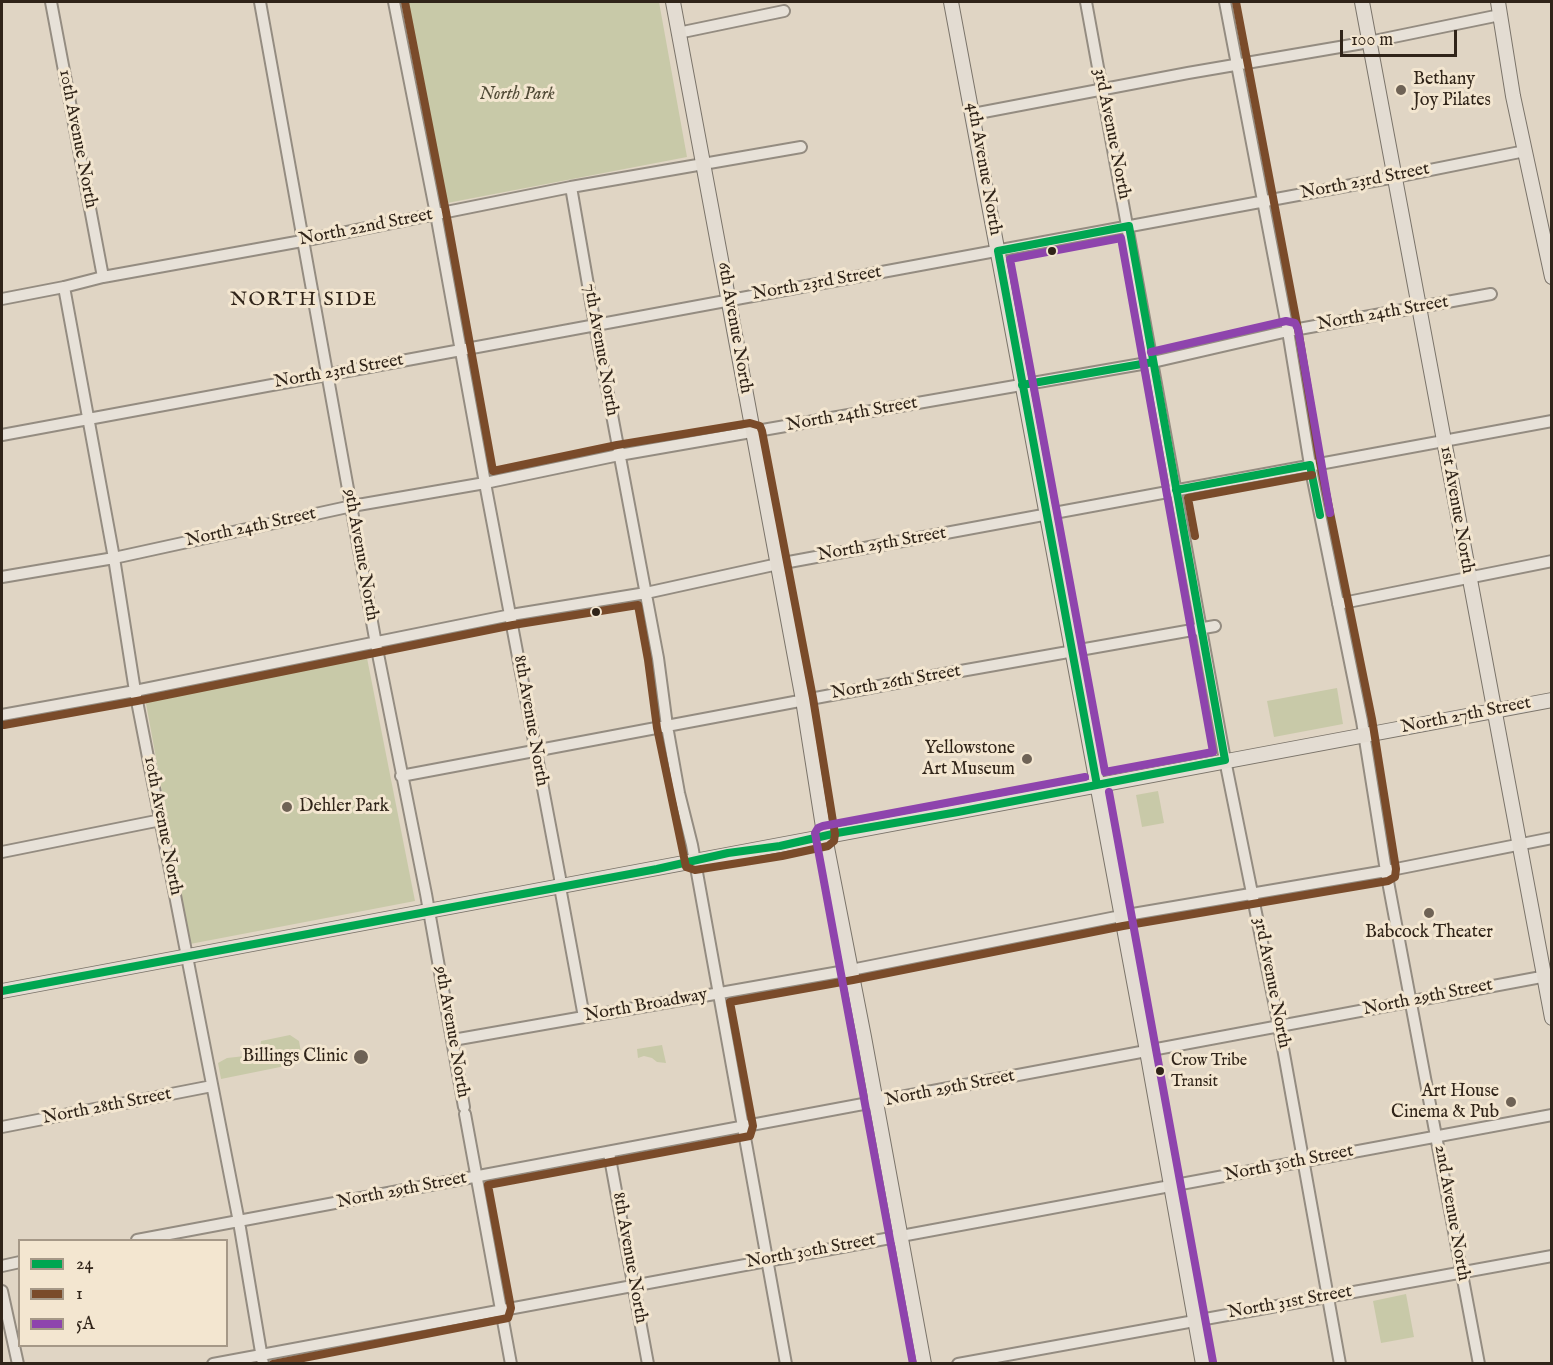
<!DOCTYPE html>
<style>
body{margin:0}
#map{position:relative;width:1553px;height:1365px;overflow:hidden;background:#e0d5c4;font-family:"IM FELL English",serif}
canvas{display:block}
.frame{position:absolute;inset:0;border:3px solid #302419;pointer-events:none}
.legend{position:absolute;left:18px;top:1239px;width:210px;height:108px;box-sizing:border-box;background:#f3e6d0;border:2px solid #a59887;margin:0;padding:8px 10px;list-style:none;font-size:18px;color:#302419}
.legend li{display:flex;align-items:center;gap:12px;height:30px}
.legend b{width:30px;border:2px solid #a59887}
.scale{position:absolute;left:1340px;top:30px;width:117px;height:27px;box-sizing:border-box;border:3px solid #302419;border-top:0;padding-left:8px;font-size:18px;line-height:21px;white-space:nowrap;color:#302419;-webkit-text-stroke:4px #f3e6d0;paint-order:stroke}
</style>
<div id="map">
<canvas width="1553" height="1365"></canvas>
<div class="frame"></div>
<ul class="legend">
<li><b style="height:8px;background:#00a651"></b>24</li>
<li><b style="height:8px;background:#7a4b2a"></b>1</li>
<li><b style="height:8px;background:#8e44ad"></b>5A</li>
</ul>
<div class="scale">100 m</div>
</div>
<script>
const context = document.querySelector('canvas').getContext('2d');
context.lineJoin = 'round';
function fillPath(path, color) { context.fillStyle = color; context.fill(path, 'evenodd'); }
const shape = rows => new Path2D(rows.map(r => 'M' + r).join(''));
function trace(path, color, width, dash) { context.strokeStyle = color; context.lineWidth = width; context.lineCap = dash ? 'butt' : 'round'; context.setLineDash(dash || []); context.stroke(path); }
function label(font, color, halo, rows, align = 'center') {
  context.font = font + ' "IM FELL English",serif'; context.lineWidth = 6; context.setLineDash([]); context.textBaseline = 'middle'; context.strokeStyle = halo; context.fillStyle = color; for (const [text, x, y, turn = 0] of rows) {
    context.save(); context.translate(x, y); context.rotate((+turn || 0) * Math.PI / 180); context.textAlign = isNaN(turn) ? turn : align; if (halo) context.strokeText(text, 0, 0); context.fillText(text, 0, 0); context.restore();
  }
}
const green = shape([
 [403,2,659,2,687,157,442,204],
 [366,653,415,901,190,944,145,698],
 [1337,688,1343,724,1274,737,1267,701],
 [1158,791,1164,823,1142,827,1136,795],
 [290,1035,299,1041,302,1058,300,1063,221,1079,218,1063,227,1058,245,1056,260,1048,261,1041],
 [662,1045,666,1063,657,1062,652,1058,644,1056,638,1058,637,1049],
 [1406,1294,1414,1337,1381,1343,1373,1301]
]);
const minor = shape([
 [51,2,103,277],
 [260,2,376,644,426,894,464,1107],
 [394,2,436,214,485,483,560,878,560,887,584,1017],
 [1086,2,1225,760,1279,1026,1340,1364],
 [1225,2,1288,331,1310,465,1362,721,1386,871,1479,1364],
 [678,33,784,11],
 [973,114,1188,73,1369,42,1500,15],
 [571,187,595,325,658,658,667,726,679,793,692,845,786,1364],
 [64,287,114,558,135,691,239,1222,263,1364],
 [2,299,64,287,103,277,302,241,571,187,801,147],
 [2,435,1395,177,1525,151],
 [2,577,114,558,352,506,485,483,619,455,1153,362,1288,331,1491,294],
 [1338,604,1552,561],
 [2,715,135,691,511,615,646,593,778,564,1552,421],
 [401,776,927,677,1215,626],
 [2,852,161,820],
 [453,1040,851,970,1121,916,1386,871,1552,838],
 [465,1114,511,1364],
 [2,1127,212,1086],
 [609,1153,648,1364],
 [137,1240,1552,975],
 [2,1266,20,1262],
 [2,1291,18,1364],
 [213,1364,1552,1115],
 [958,1364,1552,1256]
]);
const major = shape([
 [673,2,803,700,823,827,864,1037,924,1364],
 [951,2,1147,1051,1203,1364],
 [1362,2,1552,1018],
 [1498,2,1513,96,1552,277],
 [2,991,1552,700]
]);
const bus1 = shape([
 [1022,385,1153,362],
 [1176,490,1310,465,1320,515],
 [1097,785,998,251,1129,226,1225,760],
 [2,991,657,869,728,853,780,846,837,833,958,812,1225,760]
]);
const bus2 = shape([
 [1195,536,1188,498,1312,475],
 [4,725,137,701,513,625,638,605,648,660,657,728,686,867,695,870,782,856,828,846,834,841,835,834,813,698,762,431,760,426,750,423,617,445,493,471,446,212,405,2],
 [273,1364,508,1318,511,1308,488,1185,750,1136,753,1126,730,1002,853,980,1123,926,1388,881,1395,877,1396,869,1372,719,1320,463,1298,329,1236,2]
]);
const bus3 = shape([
 [1121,238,1213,752,1105,772,1010,259,1121,238],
 [1151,352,1286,321,1295,323,1298,329,1330,513],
 [1109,792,1213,1362],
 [913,1364,815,833,818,828,823,826,1085,777]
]);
const markers = [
 [1401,90,6,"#6e6255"],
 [1052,251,5,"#302419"],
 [596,612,5,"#302419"],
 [1027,759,6,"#6e6255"],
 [287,807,6,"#6e6255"],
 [1429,913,6,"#6e6255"],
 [361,1057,8,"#6e6255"],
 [1160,1071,5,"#302419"],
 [1511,1102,6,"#6e6255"]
];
const busNames = [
 ["Crow Tribe",1171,1062],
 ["Transit",1171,1083]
];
const poiNames = [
 ["Bethany",1413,80,"left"],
 ["Joy Pilates",1413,101,"left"],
 ["Yellowstone",1015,749],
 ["Art Museum",1015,770],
 ["Dehler Park",299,807,"left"],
 ["Babcock Theater",1429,933,"center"],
 ["Billings Clinic",348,1057],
 ["Art House",1499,1092],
 ["Cinema & Pub",1499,1113]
];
const parkNames = [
 ["North Park",517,95]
];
const streetNames = [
 ["3rd Avenue North",1111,134,79],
 ["10th Avenue North",77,139,79],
 ["4th Avenue North",983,169,80],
 ["North 23rd Street",1365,182,-11],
 ["North 22nd Street",366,228,-11],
 ["North 23rd Street",817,284,-10],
 ["North 24th Street",1383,314,-10],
 ["6th Avenue North",734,328,80],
 ["7th Avenue North",600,350,80],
 ["North 23rd Street",339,372,-10],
 ["North 24th Street",852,415,-10],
 ["1st Avenue North",1456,510,80],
 ["North 24th Street",251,528,-12],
 ["North 25th Street",882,545,-10],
 ["9th Avenue North",360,555,80],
 ["North 26th Street",896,683,-10],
 ["North 27th Street",1466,716,-11],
 ["8th Avenue North",530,721,80],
 ["10th Avenue North",162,826,79],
 ["3rd Avenue North",1271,983,79],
 ["North 29th Street",1428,998,-11],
 ["North Broadway",646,1006,-10],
 ["9th Avenue North",451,1032,80],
 ["North 29th Street",950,1089,-11],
 ["North 28th Street",107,1107,-11],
 ["North 30th Street",1289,1164,-11],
 ["North 29th Street",402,1191,-11],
 ["2nd Avenue North",1451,1213,80],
 ["North 30th Street",811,1252,-10],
 ["8th Avenue North",629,1258,80],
 ["North 31st Street",1290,1303,-10]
];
const neighbourhoodNames = [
 ["NORTH SIDE",304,301]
];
fillPath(green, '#c8c9a8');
trace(minor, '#948c81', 14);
trace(major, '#7b746a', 16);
trace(minor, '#e7e1d8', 10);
trace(major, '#e3dcd2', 14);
trace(bus1, '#00a651', 8);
trace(bus2, '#7a4b2a', 8);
trace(bus3, '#8e44ad', 8);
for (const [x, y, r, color] of markers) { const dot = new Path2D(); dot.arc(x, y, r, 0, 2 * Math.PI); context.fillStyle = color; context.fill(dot); trace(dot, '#f3e6d0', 2); }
label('16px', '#302419', '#f3e6d0', busNames, 'left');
label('18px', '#302419', '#f3e6d0', poiNames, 'right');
label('italic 18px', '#514b37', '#f3e6d0', parkNames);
label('18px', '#302419', '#f3e6d0', streetNames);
context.letterSpacing = '1.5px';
label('20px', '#302419', '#f3e6d0', neighbourhoodNames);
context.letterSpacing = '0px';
</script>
